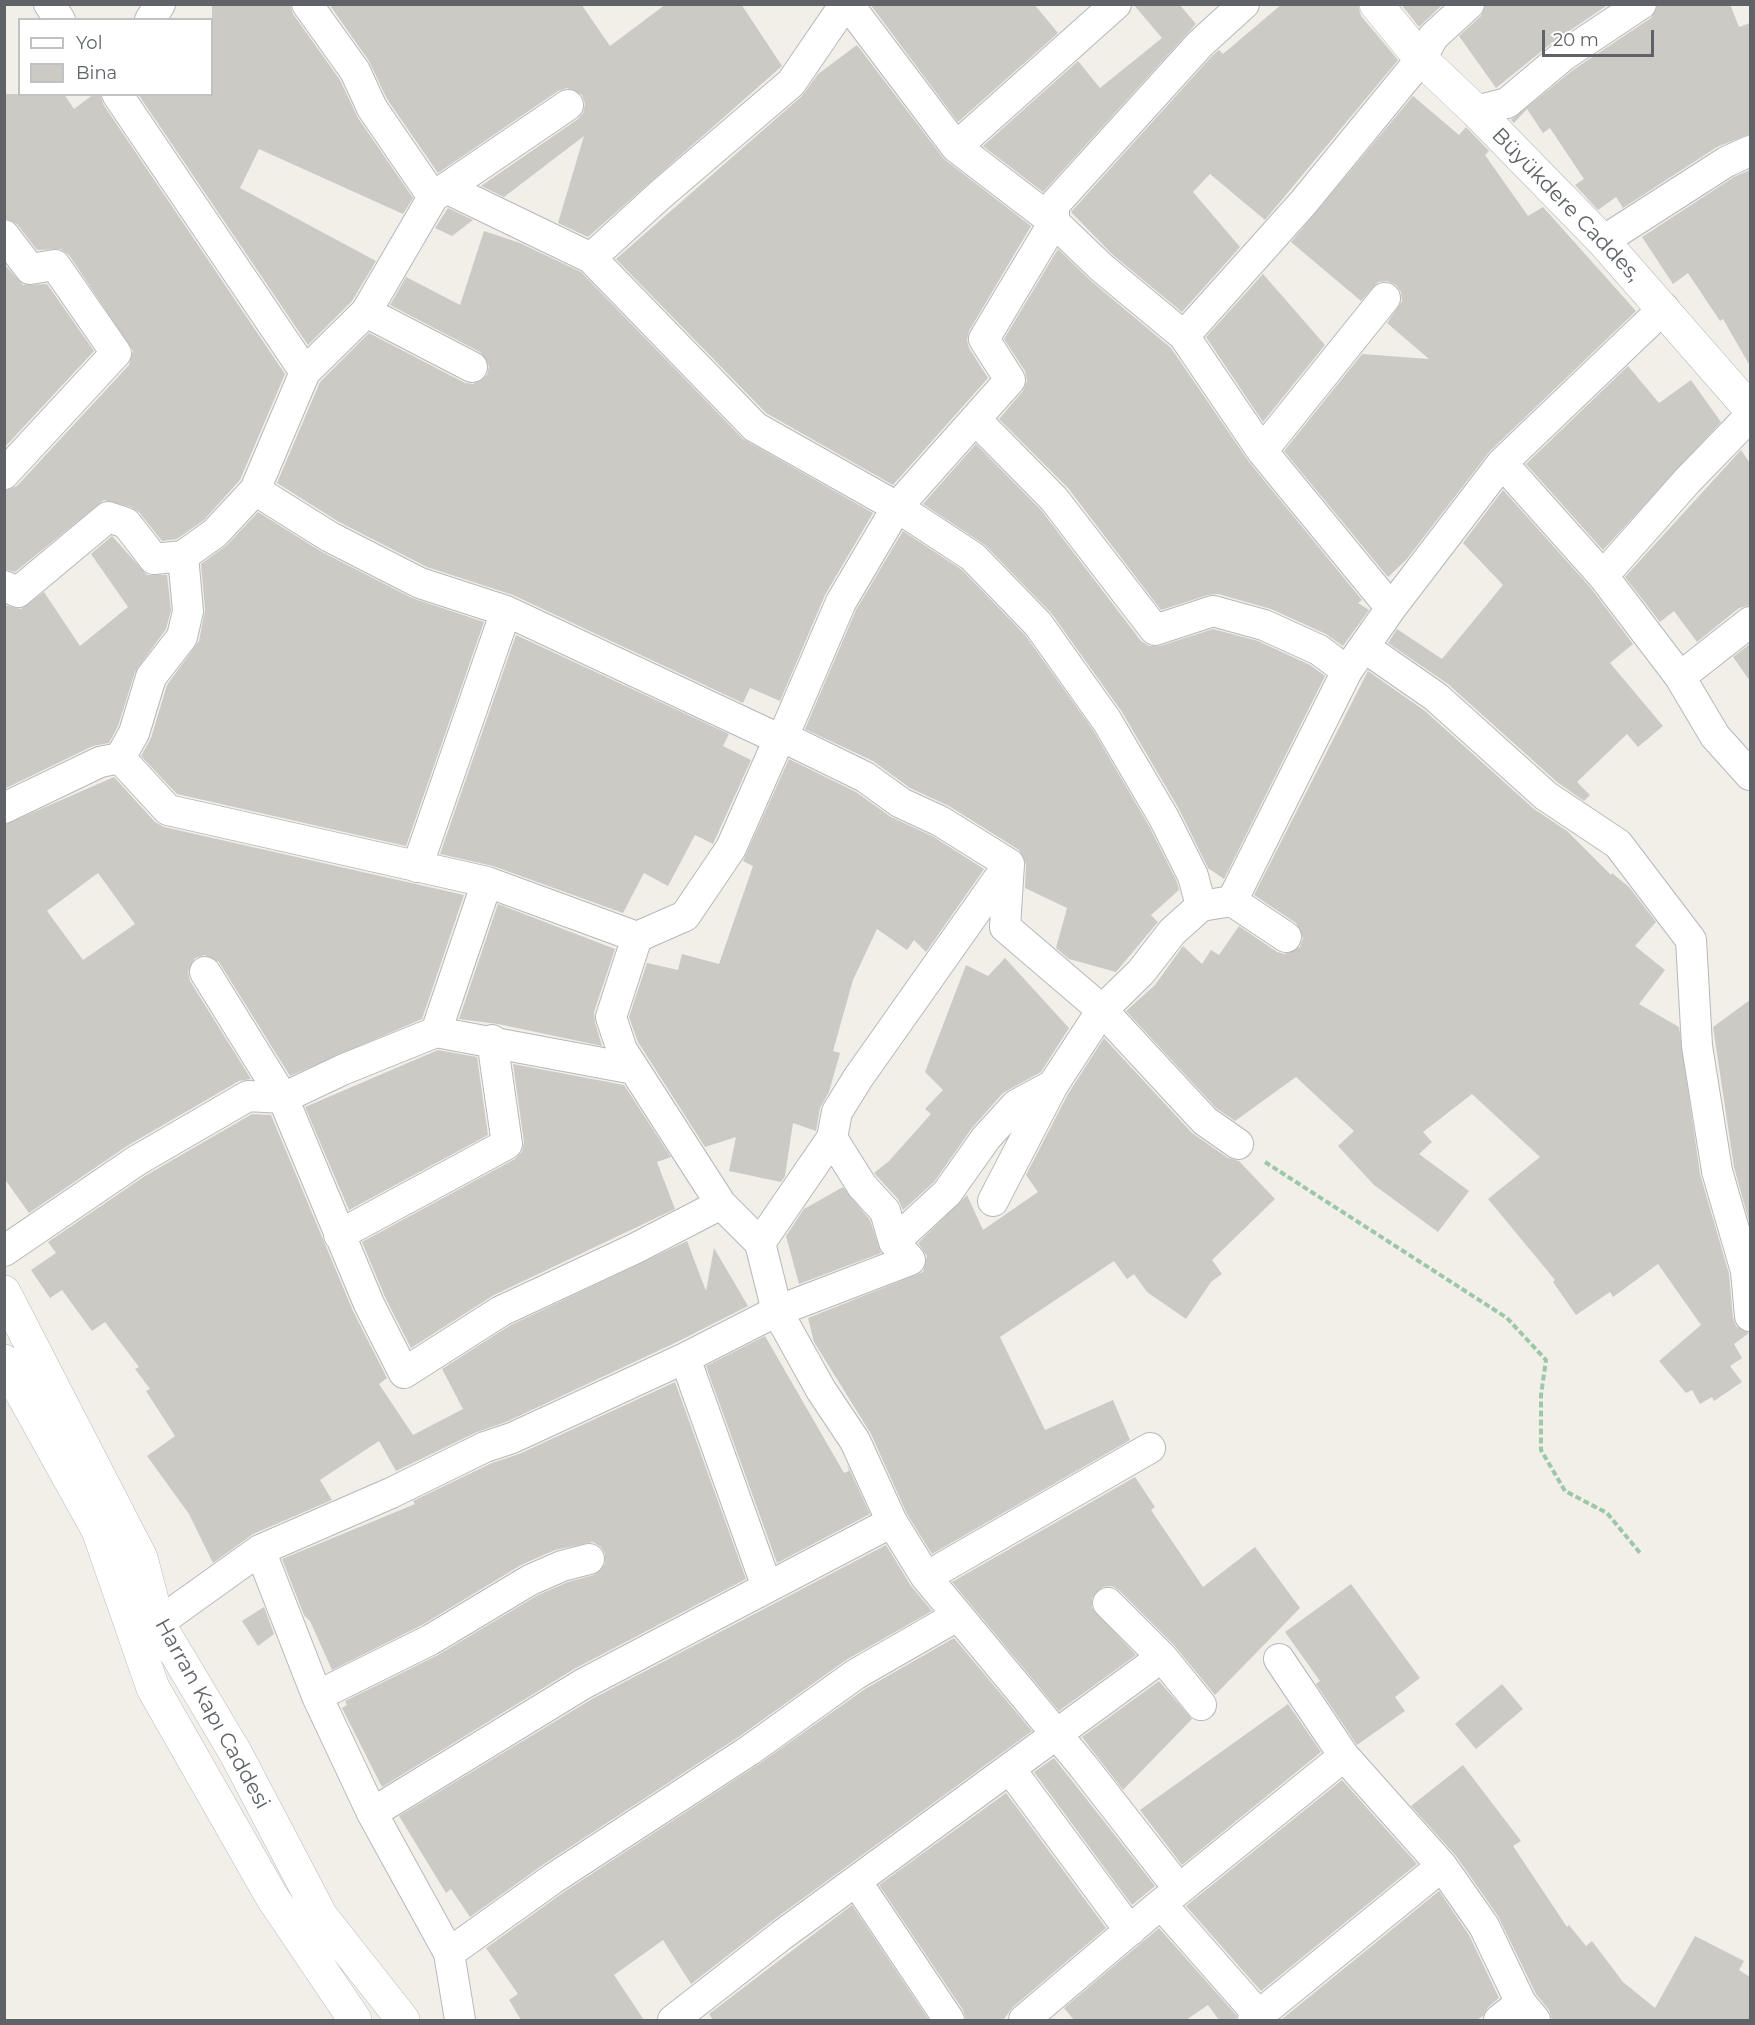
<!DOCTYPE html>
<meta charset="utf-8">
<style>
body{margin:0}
#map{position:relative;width:1755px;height:2025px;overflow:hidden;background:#f1efe8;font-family:Montserrat,sans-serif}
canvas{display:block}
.frame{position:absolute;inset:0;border:6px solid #5f6368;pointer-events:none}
.legend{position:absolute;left:18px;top:18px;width:195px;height:78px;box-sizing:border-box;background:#fff;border:2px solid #bfc1c3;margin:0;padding:8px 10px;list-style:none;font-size:18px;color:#5f6368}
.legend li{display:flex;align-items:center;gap:12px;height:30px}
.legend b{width:30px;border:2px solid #bfc1c3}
.scale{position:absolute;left:1542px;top:30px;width:112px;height:27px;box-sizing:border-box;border:3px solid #5f6368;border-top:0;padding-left:8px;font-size:18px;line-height:21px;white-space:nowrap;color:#5f6368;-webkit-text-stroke:4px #fff;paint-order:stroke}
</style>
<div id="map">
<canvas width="1755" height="2025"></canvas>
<div class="frame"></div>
<ul class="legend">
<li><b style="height:8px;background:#fff"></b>Yol</li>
<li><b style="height:16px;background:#cccac5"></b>Bina</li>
</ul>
<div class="scale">20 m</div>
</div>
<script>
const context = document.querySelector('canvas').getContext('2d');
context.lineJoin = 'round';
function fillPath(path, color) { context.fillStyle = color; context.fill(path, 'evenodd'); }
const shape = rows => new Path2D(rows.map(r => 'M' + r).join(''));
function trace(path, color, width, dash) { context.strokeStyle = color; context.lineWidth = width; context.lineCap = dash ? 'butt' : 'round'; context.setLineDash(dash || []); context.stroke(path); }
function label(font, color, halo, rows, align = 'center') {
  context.font = font + ' Montserrat,sans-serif'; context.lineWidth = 5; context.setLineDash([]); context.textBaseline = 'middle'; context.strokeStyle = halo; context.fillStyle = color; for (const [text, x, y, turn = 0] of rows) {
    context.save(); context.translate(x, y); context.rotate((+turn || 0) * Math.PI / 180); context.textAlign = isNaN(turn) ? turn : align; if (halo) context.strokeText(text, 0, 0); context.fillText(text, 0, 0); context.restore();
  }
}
const building = shape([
 [212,4,290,4,293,14,340,80,358,118,413,198,403,214,259,149,240,188,376,261,352,301,308,345,138,94,212,94],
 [329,4,581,4,610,46,666,4,741,4,782,66,588,237,558,223,584,136,504,197,481,186,578,119,583,113,585,104,582,95,567,88,558,91,438,173,387,99,369,61],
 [870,4,1034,4,1058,33,958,122],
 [1133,4,1179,4,1196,24,1043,192,983,146,1078,61,1100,88,1162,38],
 [1282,4,1358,4,1361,16,1398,60,1265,220,1210,174,1193,192,1240,247,1182,312,1113,255,1071,212,1212,56,1219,50,1223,54],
 [1401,4,1443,4,1419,27],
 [1486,4,1609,4,1553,42,1496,88,1459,36,1481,16],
 [1658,4,1730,4,1739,27,1750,23,1750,134,1717,147,1623,208,1616,197,1598,210,1575,185,1584,179,1550,128,1543,133,1527,109,1514,123,1511,120,1573,70,1651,18],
 [857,45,944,159,1031,226,969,331,967,340,969,348,988,378,893,485,766,413,616,259,802,96,818,74],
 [4,94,64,94,74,109,94,94,100,94,103,104,285,374,240,480,204,520,177,539,162,541,139,512,131,507,104,500,15,572,4,569,4,491,17,486,129,365,133,351,69,255,61,249,37,250,17,224,4,218],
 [1413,96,1459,135,1466,127,1489,151,1485,155,1528,216,1543,207,1636,311,1490,451,1406,560,1388,577,1284,451,1362,354,1429,359,1387,323,1402,301,1401,292,1396,285,1387,281,1378,282,1361,301,1291,242],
 [1750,170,1750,366,1723,319,1720,321,1688,273,1673,284,1642,237,1734,177],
 [448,208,473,220,452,236,435,228],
 [484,231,520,243,581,272,743,439,873,513,825,595,780,701,750,688,743,703,513,595,427,567,339,522,277,483,320,382,369,333,465,383,473,384,487,375,489,366,480,352,390,305,406,277,460,305],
 [1058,249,1091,281,1171,348,1249,462,1362,600,1358,603,1369,610,1343,646,1326,634,1271,609,1218,594,1208,595,1161,610,1068,488,999,419,1023,391,1027,381,1025,371,1004,339],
 [4,264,23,285,47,284,94,351,4,448],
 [1263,274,1325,345,1263,422,1206,337],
 [1628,366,1659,403,1691,380,1721,422,1603,550,1526,464],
 [976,444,1041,510,1141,641,1149,646,1160,646,1213,629,1258,641,1310,665,1325,676,1224,879,1208,868,1179,809,1122,712,1052,614,985,545,923,504],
 [1741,450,1750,463,1750,605,1739,608,1697,642,1674,611,1660,622,1625,577],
 [1503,490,1590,587,1633,644,1610,663,1663,726,1638,747,1627,734,1577,782,1590,795,1584,801,1557,782,1448,684,1388,643,1397,629,1442,659,1503,585,1463,543],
 [258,512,322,552,412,598,484,622,406,846,177,794,141,756,151,738,167,685,199,641,205,610,201,564,227,545],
 [903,531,962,570,1025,635,1093,730,1149,826,1177,882,1179,890,1151,915,1158,922,1116,972,1069,959,1056,948,1067,908,1025,888,1026,864,1019,850,949,806,910,788,873,761,805,729,856,610],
 [112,536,147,575,167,575,171,610,166,629,135,672,118,726,109,743,93,746,4,789,4,605,21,609,44,592,80,646,128,607,91,554],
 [516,635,729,734,723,746,751,760,713,844,695,835,668,886,644,873,623,913,493,866,440,854],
 [1750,644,1750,681,1733,657],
 [1368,671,1425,711,1534,809,1567,831,1611,875,1612,873,1629,887,1656,922,1635,946,1665,970,1639,1004,1679,1027,1700,1174,1729,1274,1733,1318,1736,1326,1749,1333,1734,1344,1742,1358,1730,1366,1742,1382,1714,1401,1712,1397,1700,1404,1692,1390,1686,1393,1659,1361,1701,1325,1658,1264,1613,1297,1610,1292,1576,1315,1553,1282,1555,1280,1488,1199,1540,1157,1472,1094,1423,1132,1432,1142,1419,1154,1469,1191,1438,1232,1374,1185,1338,1146,1354,1131,1296,1077,1235,1121,1216,1108,1126,1011,1155,985,1183,946,1202,964,1211,950,1219,955,1239,926,1277,952,1285,954,1300,947,1303,938,1296,923,1254,895],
 [789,759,856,792,891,817,932,836,984,869,926,952,914,940,907,950,877,929,853,980,833,1051,840,1053,829,1092,820,1108,816,1131,793,1123,785,1176,781,1182,729,1171,736,1137,705,1147,638,1042,629,1017,647,963,678,970,682,954,719,964,753,866,743,861],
 [114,777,155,822,164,827,464,895,422,1019,290,1076,219,962,205,955,195,958,188,972,190,981,251,1079,239,1081,127,1146,29,1213,4,1178,4,825],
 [98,873,135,924,83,960,47,911],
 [498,904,615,949,594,1012,595,1022,602,1046,498,1024,459,1019],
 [1005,958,1069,1028,1041,1072,1003,1093,972,1128,934,1182,903,1210,898,1199,874,1173,889,1161,931,1114,925,1109,943,1090,925,1072,966,965,988,976],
 [1750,1000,1750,1225,1734,1167,1713,1027],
 [1104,1038,1192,1133,1228,1158,1239,1161,1275,1199,1212,1260,1222,1274,1211,1282,1186,1319,1147,1292,1134,1274,1127,1279,1114,1261,1000,1337,1045,1430,1113,1400,1130,1440,932,1554,907,1514,871,1434,814,1342,808,1318,923,1272,927,1256,918,1243,967,1195,983,1230,1038,1192,1026,1175,1068,1094],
 [438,1050,477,1057,488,1135,349,1210,305,1107],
 [513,1064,624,1085,671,1157,657,1162,675,1209,494,1295,411,1348,385,1297,362,1242,515,1159,522,1152,524,1142],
 [252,1114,271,1115,353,1311,387,1378,379,1384,413,1435,463,1409,442,1369,509,1326,687,1241,706,1291,714,1248,748,1306,677,1342,506,1422,477,1432,396,1471,379,1441,320,1480,332,1500,253,1534,213,1563,189,1514,147,1456,175,1436,146,1391,150,1389,135,1369,139,1367,105,1322,92,1331,62,1290,50,1298,31,1270,56,1253,48,1242,145,1176],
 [843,1187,870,1220,881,1253,799,1284,786,1236,804,1209],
 [765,1336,844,1473,849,1471,847,1464,870,1514,777,1563,706,1366],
 [675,1382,746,1579,574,1669,382,1787,342,1708,347,1705,345,1701,438,1655,538,1595,568,1582,594,1575,605,1564,605,1554,601,1547,593,1542,555,1550,521,1565,422,1625,332,1670,310,1621,304,1615,282,1559,415,1504,413,1501,492,1463,519,1454],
 [1135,1477,1155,1507,1151,1510,1203,1587,1255,1547,1300,1608,1215,1695,1174,1645,1120,1591,1112,1586,1103,1587,1092,1598,1092,1608,1136,1655,1059,1711,952,1582],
 [886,1545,911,1586,932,1611,846,1660,740,1736,544,1864,470,1917,451,1889,446,1893,399,1816,592,1699],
 [1351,1584,1420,1678,1395,1697,1405,1711,1357,1745,1316,1684,1320,1681,1285,1632],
 [264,1607,274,1634,258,1646,242,1621],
 [954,1638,1032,1731,772,1921,691,1984,663,1940,614,1975,644,2020,521,2020,509,2000,518,1994,486,1948,564,1892,759,1764,865,1689],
 [1159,1681,1192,1719,1123,1790,1082,1737],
 [1502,1684,1523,1709,1476,1749,1455,1724],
 [1288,1704,1321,1752,1182,1865,1140,1810],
 [1054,1758,1155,1886,1132,1905,1034,1772],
 [1463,1765,1521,1841,1513,1846,1567,1927,1569,1925,1586,1946,1592,1941,1623,1982,1655,2008,1695,1936,1744,1961,1739,1970,1750,1977,1750,2020,1552,2020,1549,2010,1536,1994,1498,1916,1456,1856,1411,1806],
 [1342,1780,1417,1864,1261,1991,1186,1906],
 [1006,1793,1106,1928,1013,2007,1003,2020,966,2020,963,2010,879,1885],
 [1439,1891,1469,1935,1499,1998,1488,2007,1483,2016,1476,2020,1281,2020],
 [852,1905,929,2020,713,2020,709,2014],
 [1159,1928,1237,2016,1236,2020,1219,2020,1208,2005,1186,2020,1074,2020,1064,2008]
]);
const path = shape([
 [1265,1162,1507,1318,1546,1360,1541,1395,1541,1450,1565,1491,1607,1513,1640,1553]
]);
const street = shape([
 [49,4,60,20],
 [307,4,355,71,372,108,433,197],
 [848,4,956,147,1054,222,1102,268,1184,336,1262,451,1391,608],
 [150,20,160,4],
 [117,94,305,372],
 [1476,111,1507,103,1563,56,1641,4],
 [956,147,1116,4],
 [446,188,591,258,755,427,897,507,973,557,1038,624,1107,721,1164,818,1193,876,1201,906],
 [4,235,30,269,55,265,116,353,4,474],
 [1603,241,1726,162,1750,151],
 [591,258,660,195,791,83,845,4],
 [366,312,472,367],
 [1184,336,1303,203,1421,59,1433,37,1469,4],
 [976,420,1054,499,1155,630,1213,611,1264,625,1319,650,1347,671],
 [1262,451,1385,298],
 [1502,463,1603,576,1687,481,1750,416],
 [255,490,330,537,420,583,506,611,779,739],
 [1603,576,1680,677,1715,736,1750,775],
 [4,586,18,592,108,517,126,523,154,559,183,556,215,533,255,490,305,372,366,312,433,197,568,105],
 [1364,647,1436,697,1546,796,1618,844,1691,940,1697,1046,1717,1171,1746,1271,1750,1316],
 [1680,677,1750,622],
 [783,737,865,777,901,803,940,821,1009,864],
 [120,758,134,733,151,677,182,637,188,611,183,556],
 [4,808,100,762,120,758,168,810,487,882,637,937],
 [1009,864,1005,927,1102,1010,1205,1121,1238,1144],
 [417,867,506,611],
 [1232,901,1347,671,1391,608,1502,463,1664,308],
 [205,972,283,1098,369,1304,404,1373,501,1311,634,1249,721,1204],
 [436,1032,487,882],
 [993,1201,1053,1085,1102,1010,1141,972,1172,932,1201,906,1232,901,1286,937],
 [339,1235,507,1144,492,1040],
 [894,1242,947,1193,986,1138,1016,1105,1053,1085],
 [760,1243,832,1138,837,1112,858,1078,1009,864],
 [4,1251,136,1161,248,1096,283,1098,342,1070,436,1032,634,1069],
 [685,1358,767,1587],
 [260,1550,317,1696,372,1813,449,1953,460,2020],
 [926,1577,1150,1448],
 [158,1623,260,1550,391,1493,485,1447,512,1438,685,1358,777,1311,910,1260,894,1242,885,1211,862,1186,832,1138],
 [1162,1657,1201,1705],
 [1279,1659,1344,1756,1442,1866,1484,1926,1521,2003,1535,2020],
 [317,1696,430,1640,530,1580,562,1566,589,1559],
 [1010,1769,1130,1931],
 [372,1813,583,1684,892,1522],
 [856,1881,949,2020],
 [1179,1889,1083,1766,926,1577,892,1522,855,1441,821,1390,777,1311,760,1243,721,1204,622,1050,611,1017,637,937,685,916,731,848,779,739,783,737,841,602,897,507,1010,380,984,339,1054,222,1054,205,1200,44,1244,4],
 [1161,1904,1263,2020],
 [449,1953,554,1878,750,1750,856,1674,957,1616],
 [673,2020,782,1935,1162,1657,1108,1603],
 [1024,2020,1156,1908,1344,1756],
 [1253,2020,1442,1866],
 [1499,2020,1521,2003]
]);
const secondary = shape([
 [1376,4,1421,59,1476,111,1603,241,1750,409],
 [4,1292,141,1558,158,1623,235,1752,321,1916,403,2020],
 [4,1361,98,1530,153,1688,272,1897,355,2020]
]);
const streetNames = [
 ["Büyükdere Caddes,",1566,205,46],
 ["Harran Kapı Caddesi",212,1714,61]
];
fillPath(building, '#cccac5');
trace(street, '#b5b8bc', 32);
trace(secondary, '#b6babf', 34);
trace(path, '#9cc7a9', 4, [6, 3]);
trace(street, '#fff', 30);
trace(secondary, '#fff', 33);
label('21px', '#5f6368', '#fff', streetNames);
</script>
